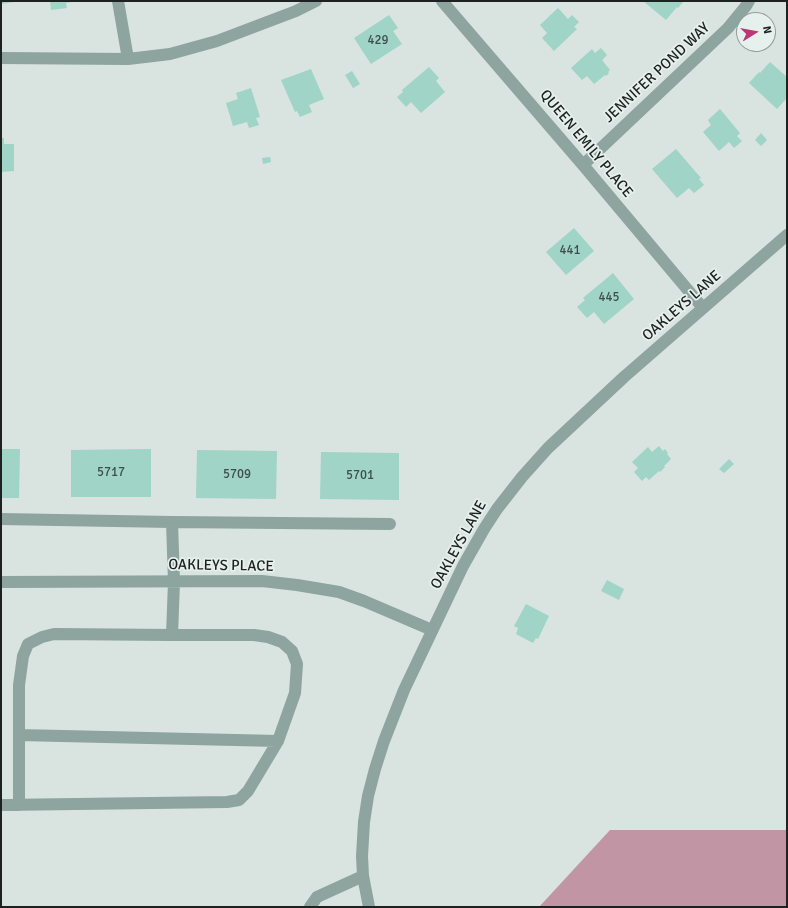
<!DOCTYPE html>
<style>
body{margin:0}
#map{position:relative;width:788px;height:908px;overflow:hidden;background:#d9e3e0;font-family:Signika,sans-serif}
canvas{display:block}
.frame{position:absolute;inset:0;border:2px solid #1d2120;pointer-events:none}
.north{position:absolute;left:736px;top:12px;width:40px;height:40px;box-sizing:border-box;background:#e6f0ed;border:1px solid #969d9b;border-radius:50%;rotate:79deg;font-size:11px;font-weight:700;line-height:16px;text-align:center;color:#1d2120}
.north::after{content:'';display:block;margin:auto;width:14px;height:18px;background:#bd3676;clip-path:polygon(50% 0,100% 100%,50% 72%,0 100%)}
</style>
<div id="map">
<canvas width="788" height="908"></canvas>
<div class="frame"></div>
<div class="north">N</div>
</div>
<script>
const context = document.querySelector('canvas').getContext('2d');
context.lineJoin = 'round';
function fillPath(path, color) { context.fillStyle = color; context.fill(path, 'evenodd'); }
const shape = rows => new Path2D(rows.map(r => 'M' + r).join(''));
function trace(path, color, width, dash) { context.strokeStyle = color; context.lineWidth = width; context.lineCap = dash ? 'butt' : 'round'; context.setLineDash(dash || []); context.stroke(path); }
function label(font, color, halo, rows, align = 'center') {
  context.font = font + ' Signika,sans-serif'; context.lineWidth = 3.5; context.setLineDash([]); context.textBaseline = 'middle'; context.strokeStyle = halo; context.fillStyle = color; for (const [text, x, y, turn = 0] of rows) {
    context.save(); context.translate(x, y); context.rotate((+turn || 0) * Math.PI / 180); context.textAlign = isNaN(turn) ? turn : align; if (halo) context.strokeText(text, 0, 0); context.fillText(text, 0, 0); context.restore();
  }
}
const water = shape([
 [610,830,787,830,787,907,539,907]
]);
const building = shape([
 [1,1,14,1,14,2,1,4],
 [50,1,72,1,72,2,66,3,67,8,51,10],
 [643,1,684,1,678,8,677,7,666,20],
 [558,8,568,19,572,15,579,22,574,27,577,29,554,51,542,38,547,33,540,25],
 [389,15,398,28,393,31,402,44,371,64,354,38],
 [601,48,607,55,602,60,610,70,608,72,609,73,606,76,605,75,594,84,587,76,582,80,571,68,592,49,595,53],
 [770,62,787,77,787,98,777,109,749,83,759,72,760,73],
 [429,67,439,78,436,81,445,92,421,113,411,102,406,107,397,97,403,92,402,90],
 [311,69,324,99,309,105,312,112,300,117,297,111,295,112,281,80],
 [352,71,360,84,353,88,345,75],
 [251,88,260,117,256,118,259,125,249,128,247,122,233,126,226,103,238,99,236,93],
 [720,109,740,133,737,136,742,141,734,148,729,142,719,151,703,132,711,125,708,120],
 [761,133,767,140,761,146,755,140],
 [1,138,4,138,4,144,14,144,14,171,1,172],
 [676,149,701,178,699,179,704,185,694,193,689,188,677,198,652,169],
 [270,157,271,162,263,164,262,158],
 [574,228,594,251,566,275,546,252],
 [613,273,634,299,604,324,594,312,587,318,577,307,585,300,583,298],
 [659,446,663,451,665,449,668,453,667,454,671,459,664,466,665,467,660,472,659,471,649,480,646,477,642,481,634,472,638,468,632,462,648,447,652,452],
 [1,449,20,449,19,498,1,498],
 [151,449,151,497,71,497,71,450],
 [197,450,277,451,276,499,196,498],
 [321,452,399,453,399,500,320,499],
 [729,459,734,464,724,473,719,469],
 [607,580,624,589,619,600,601,591],
 [526,604,549,616,538,639,536,638,533,643,516,634,518,628,514,626]
]);
const minor = shape([
 [118,1,128,59],
 [442,1,583,165,703,308],
 [1,58,128,59,170,54,217,41,296,11,316,1],
 [583,165,728,28,746,6,749,1],
 [1,519,172,522,390,524],
 [1,582,262,581,297,585,339,592,364,601,432,630],
 [19,735,278,741],
 [1,805,227,802,239,800,248,791,278,741,295,693,297,664,292,651,282,642,268,637,254,635,172,635,174,582,172,522],
 [19,805,19,685,23,656,28,644,42,637,54,634,172,635],
 [310,907,317,897,363,876],
 [369,907,363,876,362,856,364,822,368,796,375,769,384,741,404,690,463,566,484,529,497,509,522,477,548,448,624,377,787,235]
]);
const numberNames = [
 ["429",378,41],
 ["441",570,251],
 ["445",609,298],
 ["5717",111,473],
 ["5709",237,475],
 ["5701",360,476]
];
const streetNames = [
 ["JENNIFER POND WAY",657,73,-43],
 ["QUEEN EMILY PLACE",586,144,50],
 ["OAKLEYS LANE",682,306,-41],
 ["OAKLEYS LANE",459,545,-61],
 ["OAKLEYS PLACE",221,566,1]
];
fillPath(water, '#c295a5');
fillPath(building, '#9fd4c6');
trace(minor, '#8ea49e', 12);
label('13px', '#3e4e4a', null, numberNames);
label('15px', '#1d2120', '#e6f0ed', streetNames);
</script>
